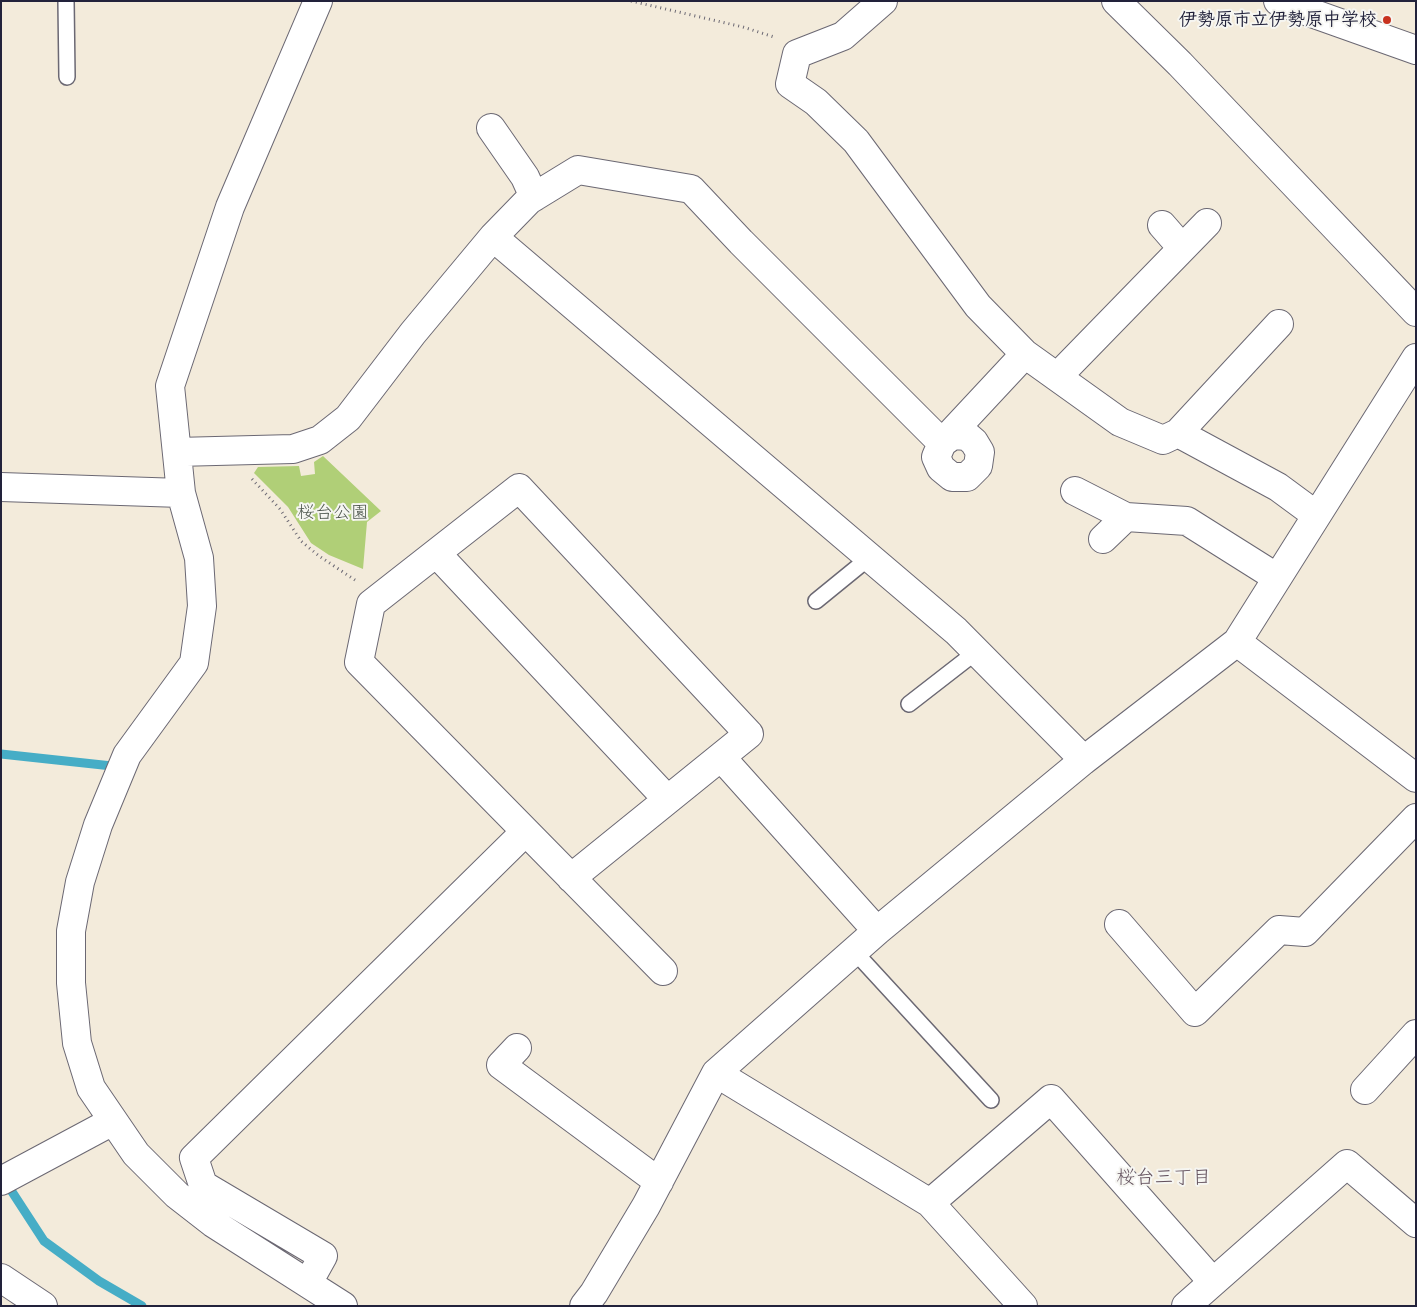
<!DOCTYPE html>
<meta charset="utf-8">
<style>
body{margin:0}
#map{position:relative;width:1417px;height:1307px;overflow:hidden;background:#f3ebdb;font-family:"Comic Neue",sans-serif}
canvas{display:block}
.frame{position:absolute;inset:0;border:2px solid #22223b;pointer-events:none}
</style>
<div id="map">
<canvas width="1417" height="1307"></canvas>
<div class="frame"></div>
</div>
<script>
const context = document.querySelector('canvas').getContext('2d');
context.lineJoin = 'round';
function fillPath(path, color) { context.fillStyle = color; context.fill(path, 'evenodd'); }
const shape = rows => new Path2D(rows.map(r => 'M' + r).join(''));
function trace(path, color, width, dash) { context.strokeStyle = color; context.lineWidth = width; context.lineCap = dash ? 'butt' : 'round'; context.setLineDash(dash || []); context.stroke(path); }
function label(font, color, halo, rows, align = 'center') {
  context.font = font + ' "Comic Neue","Klee One",sans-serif'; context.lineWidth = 4; context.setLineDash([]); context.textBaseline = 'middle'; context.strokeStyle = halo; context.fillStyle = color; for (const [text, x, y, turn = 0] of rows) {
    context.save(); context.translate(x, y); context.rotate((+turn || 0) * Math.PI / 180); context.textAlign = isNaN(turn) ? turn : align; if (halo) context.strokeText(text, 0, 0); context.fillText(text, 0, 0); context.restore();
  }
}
const green = shape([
 [323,456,381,511,367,522,363,569,329,555,311,543,288,507,254,473,258,467,299,466,301,476,315,474,314,462]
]);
const stream = shape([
 [1,754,112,766,110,772],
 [5,1181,44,1241,99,1281,142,1306]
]);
const path = shape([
 [631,1,743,27,774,37],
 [252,479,280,509,301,541,319,556,355,580]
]);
const service = shape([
 [66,1,67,77],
 [816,601,870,557],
 [909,704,976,652],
 [854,951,991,1100]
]);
const minor = shape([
 [318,1,230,207,170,386,181,493,199,558,202,606,194,663,127,755,98,825,80,882,71,931,71,983,77,1043,91,1088,136,1154,177,1195,213,1223,343,1306],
 [883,1,843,36,797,54,790,84,816,102,856,141,978,306,1025,354],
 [1116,1,1180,64,1416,312],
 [1278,1,1416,50],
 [491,128,525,177,534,197],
 [1162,225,1182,248],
 [493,237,529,200,578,170,691,189,741,242,942,443,936,457,941,468,952,477,967,477,978,466,980,452,974,442,967,436,953,435,942,443,1025,354,1120,422,1163,440,1178,433,1278,487,1316,515],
 [1057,377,1207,223],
 [1178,433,1279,324],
 [177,452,293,449,320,440,348,418,413,333,493,237,956,631,1084,760],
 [1,487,181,493],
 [1075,491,1126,517,1187,521,1276,577],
 [1103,539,1126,517],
 [437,554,667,799],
 [1237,642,1416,778],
 [721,757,877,931],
 [571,878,749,734,519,488,371,604,359,662,663,971],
 [1119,924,1195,1012,1279,930,1305,932,1416,818],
 [517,1048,501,1065,659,1182],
 [716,1073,930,1203,1023,1306],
 [1365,1090,1416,1034],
 [1,1181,113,1121],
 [930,1203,1051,1099,1212,1281],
 [1,1278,43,1306],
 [308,1283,323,1256,203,1185,194,1158,525,832],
 [584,1306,594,1293,646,1206,716,1073,877,931,1084,760,1237,642,1416,358],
 [1186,1306,1347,1164,1416,1223]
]);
const markers = [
 [1387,20,5,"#c8321e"]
];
const poiNames = [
 ["伊勢原市立伊勢原中学校",1377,20]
];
const parkNames = [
 ["桜台公園",333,513]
];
const neighbourhoodNames = [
 ["桜台三丁目",1164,1178]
];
fillPath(green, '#b0cf77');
trace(stream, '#46adc6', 9);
trace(service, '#6b6873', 18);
trace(minor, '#6b6873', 30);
trace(path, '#6b6873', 3, [1, 4]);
trace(service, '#fff', 15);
trace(minor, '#fff', 28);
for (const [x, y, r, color] of markers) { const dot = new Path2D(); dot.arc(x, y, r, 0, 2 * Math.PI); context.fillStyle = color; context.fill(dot); trace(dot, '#f6f6f2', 2); }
label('bold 18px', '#22223b', '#f6f6f2', poiNames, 'right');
label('18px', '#4d564d', '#f6f6f2', parkNames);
label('19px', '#63515d', '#f6f6f2', neighbourhoodNames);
</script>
